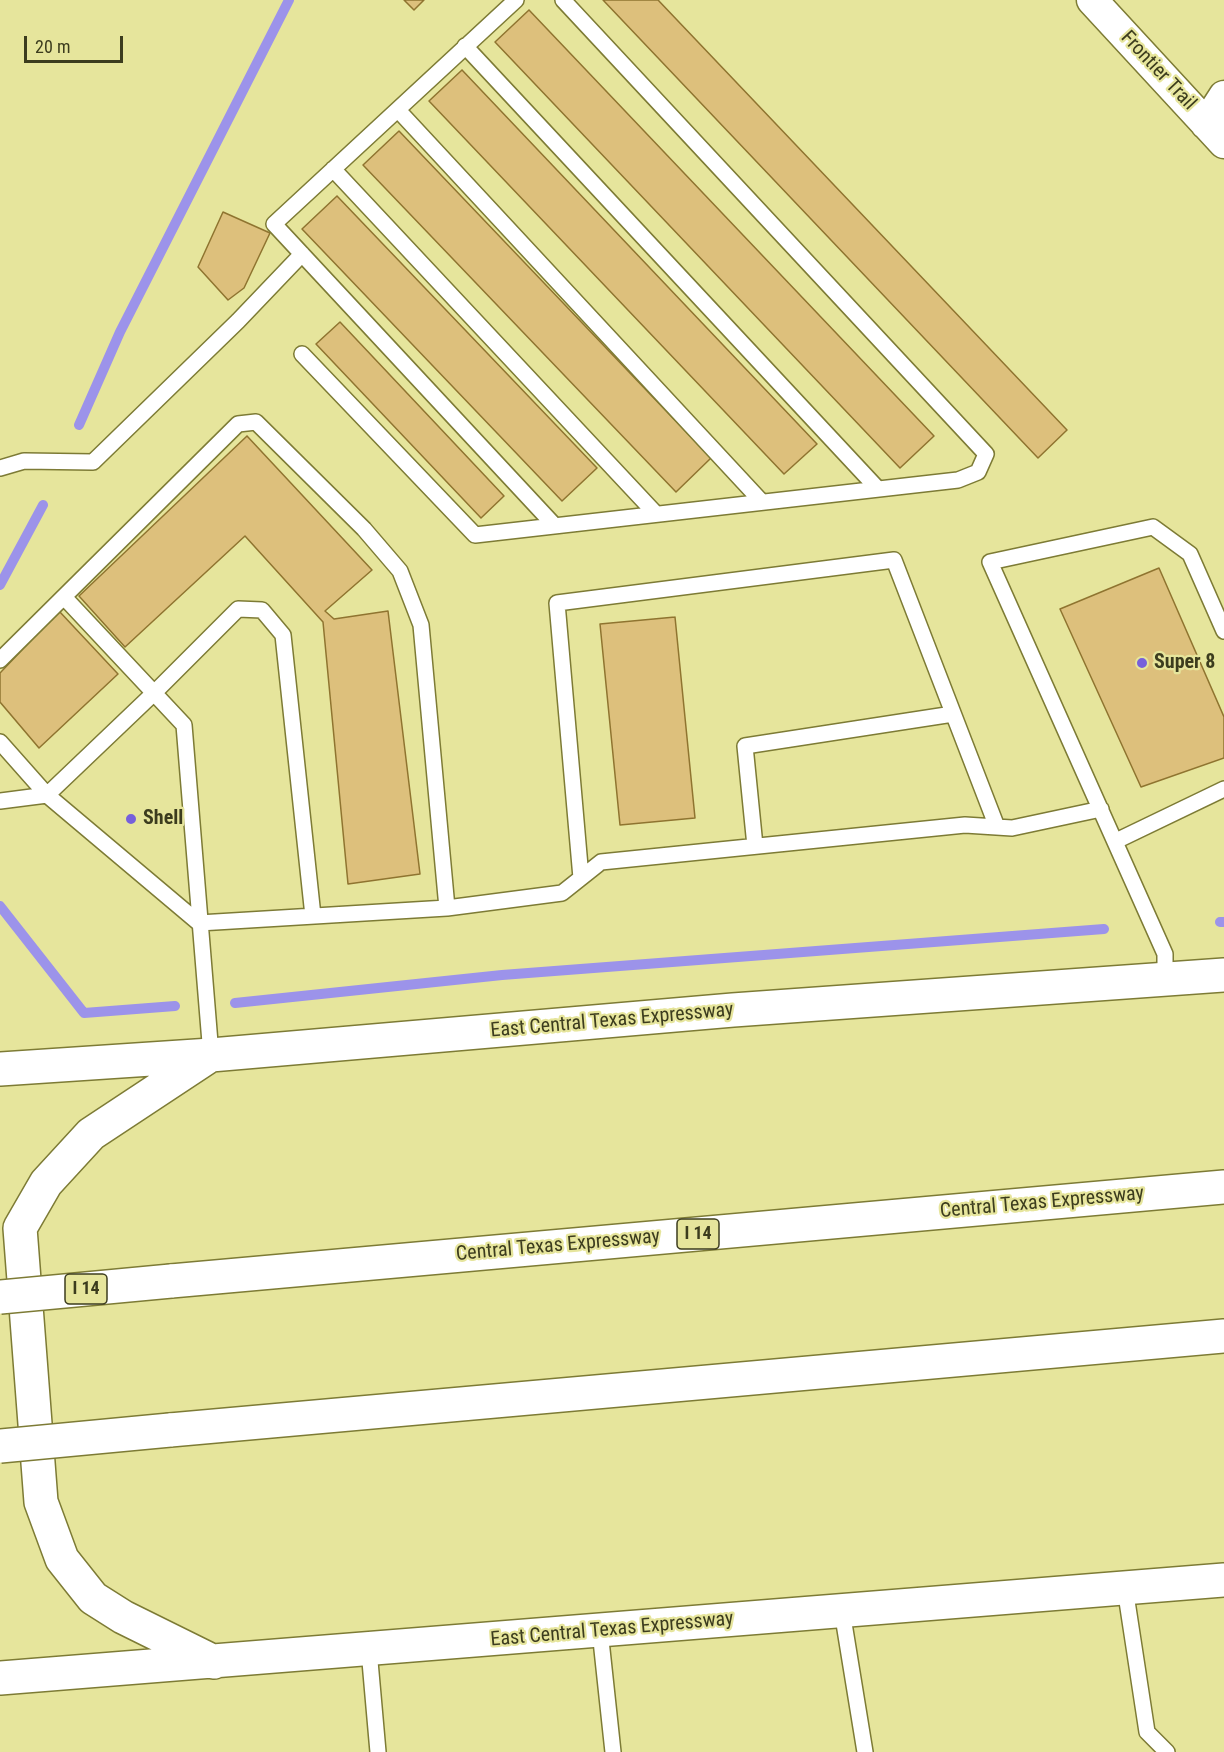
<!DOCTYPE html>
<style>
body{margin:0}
#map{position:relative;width:1224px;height:1752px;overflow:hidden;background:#e6e59c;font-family:"Roboto Condensed",sans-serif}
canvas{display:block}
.scale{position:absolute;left:24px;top:36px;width:99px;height:27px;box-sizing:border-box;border:3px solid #3c3c1e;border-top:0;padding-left:8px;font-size:18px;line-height:21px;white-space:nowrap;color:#3c3c1e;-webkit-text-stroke:4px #e6e59c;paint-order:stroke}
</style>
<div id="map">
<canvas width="1224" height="1752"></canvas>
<div class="scale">20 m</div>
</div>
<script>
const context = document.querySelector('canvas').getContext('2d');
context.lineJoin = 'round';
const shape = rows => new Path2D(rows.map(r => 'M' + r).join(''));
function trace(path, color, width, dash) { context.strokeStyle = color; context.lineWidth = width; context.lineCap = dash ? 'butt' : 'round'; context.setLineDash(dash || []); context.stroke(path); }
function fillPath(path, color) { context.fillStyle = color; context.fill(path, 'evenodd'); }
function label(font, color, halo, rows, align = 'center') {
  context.font = font + ' "Roboto Condensed",sans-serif'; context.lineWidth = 4.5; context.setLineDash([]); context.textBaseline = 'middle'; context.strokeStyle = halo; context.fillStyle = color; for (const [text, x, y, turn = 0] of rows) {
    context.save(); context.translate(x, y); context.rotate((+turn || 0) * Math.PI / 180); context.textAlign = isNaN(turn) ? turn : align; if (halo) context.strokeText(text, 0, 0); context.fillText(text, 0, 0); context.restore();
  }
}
const stream = shape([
 [79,425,120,332,289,0],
 [0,585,43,505],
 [0,906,84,1013,175,1006],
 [1220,922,1224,922],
 [235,1003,502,975,1104,929]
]);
const building = shape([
 [404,0,424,0,414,10,404,0],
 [603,0,658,0,1067,430,1038,458,603,0],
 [529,10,934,436,900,468,495,42,529,10],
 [462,70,817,444,784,474,429,101,462,70],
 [399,131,711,458,676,492,363,165,399,131],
 [337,196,597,468,562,501,302,229,337,196],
 [223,212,270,233,244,288,228,300,198,267,223,212],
 [340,322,504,496,481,518,316,344,340,322],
 [247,436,372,570,325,611,334,619,388,611,420,874,348,884,323,622,245,536,125,647,79,596,247,436],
 [1159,568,1224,717,1224,758,1141,787,1060,609,1159,568],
 [59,611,118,674,39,748,0,702,0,673,59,611],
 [675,617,695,818,620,825,600,624,675,617]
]);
const service = shape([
 [516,0,274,224,555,526],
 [465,46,878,489],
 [398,110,762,502],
 [333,169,656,514],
 [302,354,475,535,958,480,978,472,986,454,563,0],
 [0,468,24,461,93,462,238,321,302,254],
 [64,597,184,725,211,1055],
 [0,660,238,424,256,422,364,529,400,571,421,625,447,908],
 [0,742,47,795,199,923,447,908,562,893,601,862,965,825,1012,828,1101,809],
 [0,801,47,795,155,692,238,609,262,610,283,635,313,916],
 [1116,841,1224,789],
 [755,846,745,746,953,714],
 [581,878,557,603,894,560,997,827],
 [1165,979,1165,954,990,562,1153,527,1190,554,1224,631],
 [1125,1588,1147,1732,1167,1752],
 [842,1611,865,1752],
 [600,1631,613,1752],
 [369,1650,378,1752]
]);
const minor = shape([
 [1092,0,1224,143],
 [1206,124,1224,96]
]);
const secondary = shape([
 [209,1056,91,1134,46,1183,20,1228,41,1502,62,1559,93,1598,123,1617,214,1662],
 [0,1069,211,1055,733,1010,1224,975],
 [0,1678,1224,1580]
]);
const motorway = shape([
 [171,1281,1224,1187],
 [170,1430,1224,1336]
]);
const motorwayBridge = shape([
 [0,1297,171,1281],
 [0,1446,170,1430]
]);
const markers = [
 [1142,663,6,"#7660db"],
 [131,819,6,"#7660db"]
];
const shields = [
 [698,1234,42],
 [86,1289,42]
];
const shieldNames = [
 ["I 14",698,1234],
 ["I 14",86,1289]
];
const streetNames = [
 ["Frontier Trail",1158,71,47],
 ["East Central Texas Expressway",612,1021,-5],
 ["Central Texas Expressway",1042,1203,-5],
 ["Central Texas Expressway",558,1246,-5],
 ["East Central Texas Expressway",612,1630,-5]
];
const poiNames = [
 ["Super 8",1154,663],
 ["Shell",143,819]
];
trace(stream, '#9c93ea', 10);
fillPath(building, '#ddc07c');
trace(building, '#8f7430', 1.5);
trace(service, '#7d7b35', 18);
trace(minor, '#7d7b35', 33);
trace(secondary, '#7d7b35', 36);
trace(motorway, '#7d7b35', 36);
trace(service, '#fff', 15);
trace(minor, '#fff', 30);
trace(secondary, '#fff', 33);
trace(motorway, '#fff', 33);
trace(motorwayBridge, '#7d7b35', 36, []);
trace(motorwayBridge, '#fff', 33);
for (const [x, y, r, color] of markers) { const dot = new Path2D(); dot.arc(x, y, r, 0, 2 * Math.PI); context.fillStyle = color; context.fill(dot); trace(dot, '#e6e59c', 2); }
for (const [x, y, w] of shields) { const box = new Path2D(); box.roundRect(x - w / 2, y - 15, w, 30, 4.5); context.fillStyle = '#e6e59c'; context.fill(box); trace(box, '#3c3c1e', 1.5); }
label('bold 18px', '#3c3c1e', null, shieldNames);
label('20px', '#3c3c1e', '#e6e59c', streetNames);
label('bold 20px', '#3c3c1e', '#e6e59c', poiNames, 'left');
</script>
